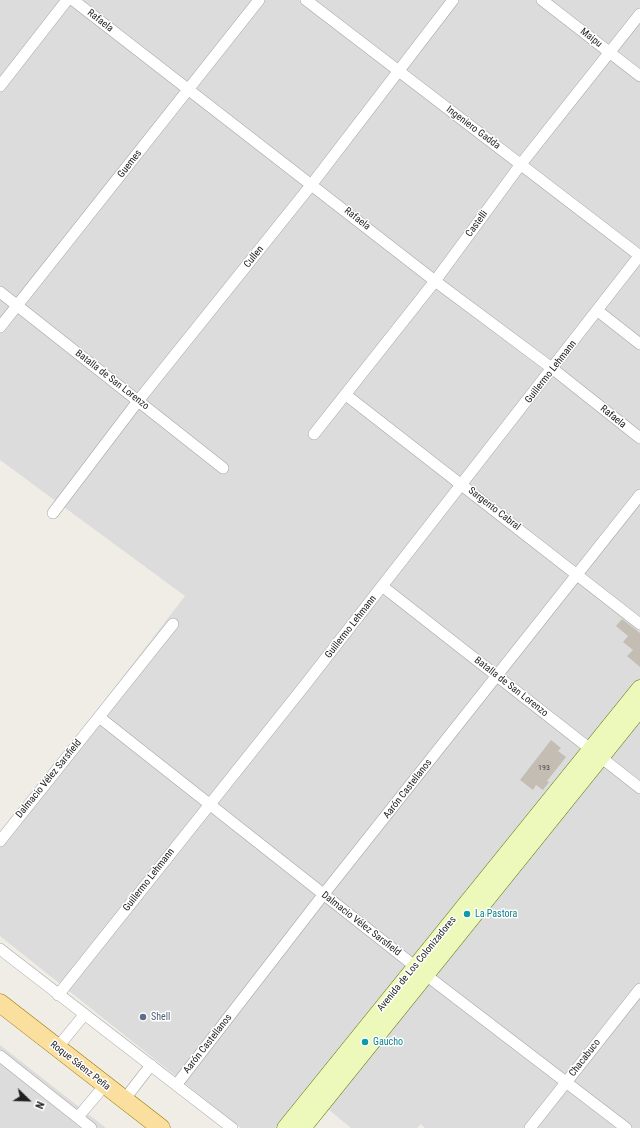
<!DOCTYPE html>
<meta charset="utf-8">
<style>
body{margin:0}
#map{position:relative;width:640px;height:1128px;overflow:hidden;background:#efede5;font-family:"Roboto Condensed",sans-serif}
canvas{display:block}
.north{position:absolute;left:8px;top:1080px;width:40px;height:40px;-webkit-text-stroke:3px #fff;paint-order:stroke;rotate:113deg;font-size:11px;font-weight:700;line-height:16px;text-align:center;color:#1f1f1f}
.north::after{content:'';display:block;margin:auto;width:14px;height:18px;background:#1f1f1f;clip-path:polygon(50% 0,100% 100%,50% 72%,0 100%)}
</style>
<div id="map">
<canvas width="640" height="1128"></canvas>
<div class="north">N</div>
</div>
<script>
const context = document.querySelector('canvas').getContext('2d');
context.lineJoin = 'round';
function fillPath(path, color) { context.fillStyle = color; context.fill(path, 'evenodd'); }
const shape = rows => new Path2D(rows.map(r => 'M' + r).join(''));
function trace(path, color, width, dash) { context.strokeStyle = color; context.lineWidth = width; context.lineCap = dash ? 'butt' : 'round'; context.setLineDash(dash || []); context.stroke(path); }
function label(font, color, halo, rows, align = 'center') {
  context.font = font + ' "Roboto Condensed",sans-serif'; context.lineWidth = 3; context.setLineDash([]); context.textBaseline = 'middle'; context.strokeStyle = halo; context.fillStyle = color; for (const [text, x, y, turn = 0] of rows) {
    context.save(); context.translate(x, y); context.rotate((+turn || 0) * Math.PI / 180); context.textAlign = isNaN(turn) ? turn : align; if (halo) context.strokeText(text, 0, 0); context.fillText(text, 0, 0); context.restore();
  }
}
const residential = shape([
 [0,0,640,0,640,1128,425,1128,421,1124,417,1128,351,1128,305,1090,275,1128,241,1128,0,936,0,836,185,596,0,460],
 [0,1045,106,1128,0,1128]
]);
const building = shape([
 [622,619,640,633,640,667,627,656,633,650,623,642,628,636,616,626],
 [551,740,561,748,558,751,566,757,547,781,549,782,543,790,536,785,533,790,520,780]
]);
const minor = shape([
 [73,0,435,281,553,369,640,438],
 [306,0,640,256],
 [542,0,640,76],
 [0,86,67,0],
 [0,292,223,468],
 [598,311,640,344],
 [0,327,259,0],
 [346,395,640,624],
 [314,434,435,281,521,164,640,14],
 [53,513,138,401,312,184,453,0],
 [382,586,640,788],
 [99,717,426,975,626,1128],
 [0,841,173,624],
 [0,949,232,1128],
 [58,995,305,685,640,255],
 [57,1048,84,1015],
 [0,1056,91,1128],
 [177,1084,323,895,640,495],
 [124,1100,151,1065],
 [78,1117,105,1085],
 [530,1128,640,989]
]);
const secondary = shape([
 [285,1128,640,688],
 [303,1128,640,709]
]);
const primary = shape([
 [0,1003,161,1128]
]);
const markers = [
 [467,914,4,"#0f9aa8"],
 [143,1017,4,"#5c6f8a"],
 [365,1042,4,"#0f9aa8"]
];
const numberNames = [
 ["193",544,768]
];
const streetNames = [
 ["Rafaela",100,21,38],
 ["Maipu",591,38,38],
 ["Ingeniero Gadda",473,128,37],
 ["Guemes",130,164,-52],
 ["Rafaela",357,219,38],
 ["Castelli",477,224,-54],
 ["Cullen",254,257,-51],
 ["Guillermo Lehmann",551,372,-52],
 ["Batalla de San Lorenzo",112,380,38],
 ["Rafaela",613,417,39],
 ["Sargento Cabral",494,509,38],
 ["Guillermo Lehmann",351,627,-52],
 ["Batalla de San Lorenzo",511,687,38],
 ["Dalmacio Vélez Sarsfield",49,779,-51],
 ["Aarón Castellanos",408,789,-52],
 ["Guillermo Lehmann",149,880,-52],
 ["Dalmacio Vélez Sarsfield",361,924,38],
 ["Avenida de Los Colonizadores",417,964,-51],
 ["Aarón Castellanos",208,1044,-52],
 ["Chacabuco",585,1058,-52],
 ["Roque Sáenz Peña",80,1066,38]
];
const cultureNames = [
 ["La Pastora",475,914],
 ["Gaucho",373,1042]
];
const serviceNames = [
 ["Shell",151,1017]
];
fillPath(residential, '#dddcdc');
fillPath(building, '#c4bdb4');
trace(minor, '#a6a6a6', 12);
trace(secondary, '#5a7506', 17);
trace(primary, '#977a02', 19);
trace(minor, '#fff', 11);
trace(secondary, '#edf9ba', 16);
trace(primary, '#fbdf9f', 18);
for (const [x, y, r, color] of markers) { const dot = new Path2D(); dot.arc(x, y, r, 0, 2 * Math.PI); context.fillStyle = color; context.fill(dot); trace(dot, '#fff', 1.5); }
label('8px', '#484644', null, numberNames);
label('10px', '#1f1f1f', '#fff', streetNames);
label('10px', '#0d838f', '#fff', cultureNames, 'left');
label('10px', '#4e5e75', '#fff', serviceNames, 'left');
</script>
